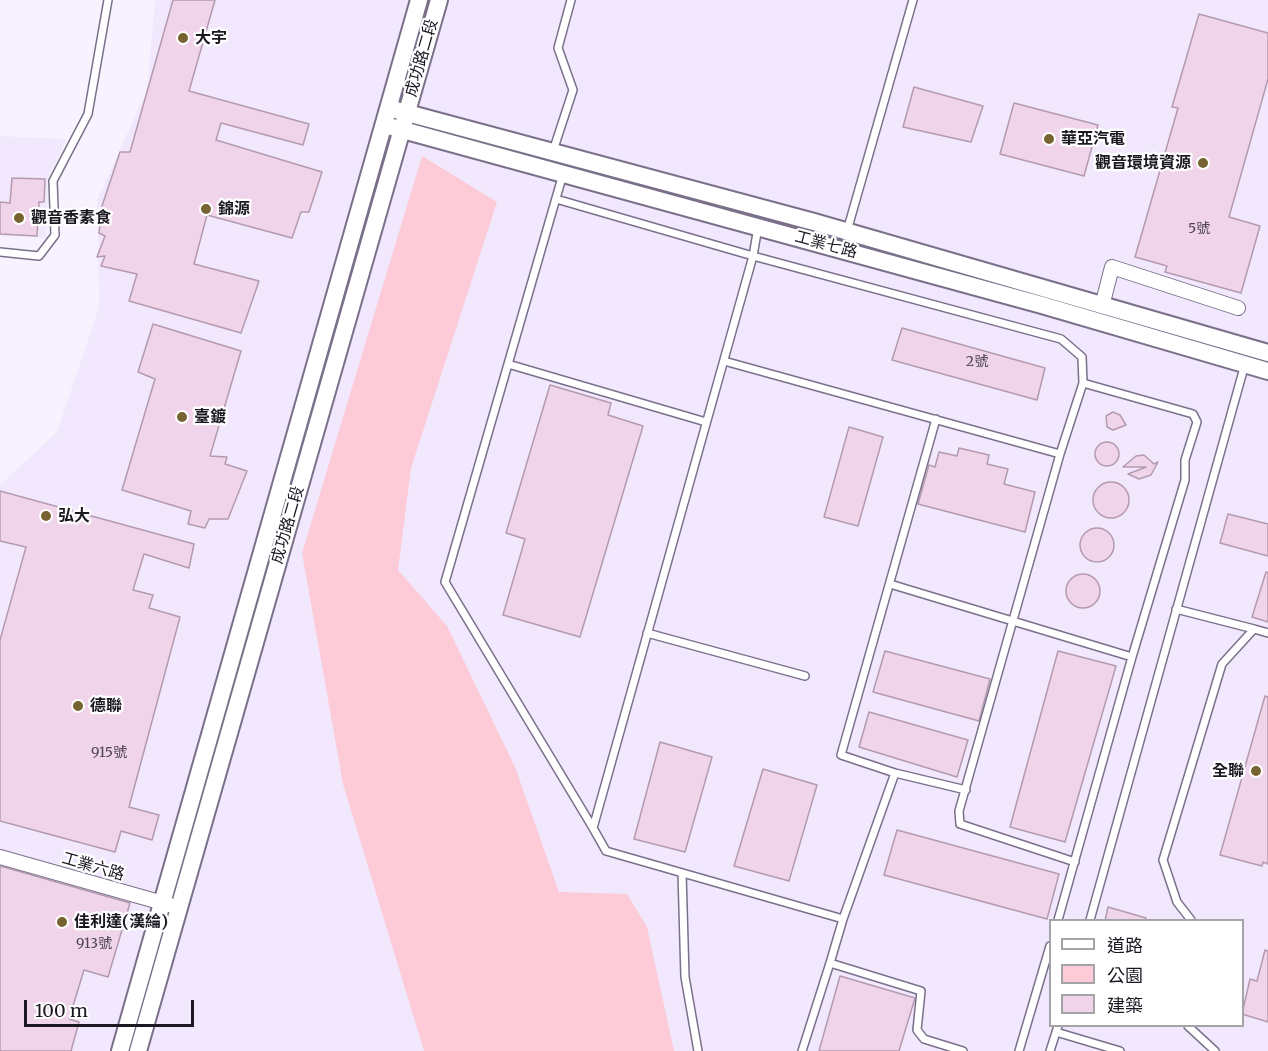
<!DOCTYPE html>
<meta charset="utf-8">
<style>
body{margin:0}
#map{position:relative;width:1268px;height:1051px;overflow:hidden;background:#f7f2fe;font-family:Merriweather,"Noto Sans TC",serif}
canvas{display:block}
.legend{position:absolute;left:1049px;top:919px;width:195px;height:108px;box-sizing:border-box;background:#fff;border:2px solid #a4a3a7;margin:0;padding:8px 10px;list-style:none;font-size:18px;color:#1c1822}
.legend li{display:flex;align-items:center;gap:12px;height:30px}
.legend b{width:30px;border:2px solid #a4a3a7}
.scale{position:absolute;left:24px;top:1000px;width:170px;height:27px;box-sizing:border-box;border:3px solid #1c1822;border-top:0;padding-left:8px;font-size:18px;line-height:21px;white-space:nowrap;color:#1c1822;-webkit-text-stroke:4px #fff;paint-order:stroke}
</style>
<div id="map">
<canvas width="1268" height="1051"></canvas>
<ul class="legend">
<li><b style="height:8px;background:#fff"></b>道路</li>
<li><b style="height:16px;background:#fdcad7"></b>公園</li>
<li><b style="height:16px;background:#efd4ea"></b>建築</li>
</ul>
<div class="scale">100 m</div>
</div>
<script>
const context = document.querySelector('canvas').getContext('2d');
context.lineJoin = 'round';
function fillPath(path, color) { context.fillStyle = color; context.fill(path, 'evenodd'); }
const shape = rows => new Path2D(rows.map(r => 'M' + r).join(''));
function trace(path, color, width, dash) { context.strokeStyle = color; context.lineWidth = width; context.lineCap = dash ? 'butt' : 'round'; context.setLineDash(dash || []); context.stroke(path); }
function label(font, color, halo, rows, align = 'center') {
  context.font = font + ' Merriweather,"Noto Sans TC",serif'; context.lineWidth = 4.5; context.setLineDash([]); context.textBaseline = 'middle'; context.strokeStyle = halo; context.fillStyle = color; for (const [text, x, y, turn = 0] of rows) {
    context.save(); context.translate(x, y); context.rotate((+turn || 0) * Math.PI / 180); context.textAlign = isNaN(turn) ? turn : align; if (halo) context.strokeText(text, 0, 0); context.fillText(text, 0, 0); context.restore();
  }
}
const built = shape([
 [155,0,1268,0,1268,1051,0,1051,0,485,57,432,99,307,97,200,147,90],
 [1050,920,1242,920,1242,1026,1050,1026],
 [0,136,67,139,48,178,46,238,0,236]
]);
const green = shape([
 [422,156,497,202,411,468,398,570,447,626,515,767,559,892,627,894,647,927,674,1051,424,1051,343,784,302,553]
]);
const building = shape([
 [173,0,215,0,189,91,309,124,303,145,221,123,216,140,322,172,309,212,301,212,292,238,207,215,194,264,259,281,241,333,129,301,137,274,101,266,105,256,97,257,105,236,99,233,102,206,120,152,130,152,173,0],
 [1199,14,1268,33,1268,79,1229,217,1260,226,1241,293,1165,272,1167,266,1135,257,1178,108,1172,107,1199,14],
 [914,87,983,106,971,142,903,127,914,87],
 [1014,103,1098,125,1084,176,1000,154,1014,103],
 [12,178,45,179,44,202,39,202,37,236,0,234,0,202,10,203,12,178],
 [153,324,241,351,210,456,227,457,225,464,247,471,228,519,209,519,205,528,188,524,191,511,122,490,155,379,138,372,153,324],
 [902,328,1045,368,1037,400,892,360,902,328],
 [550,385,611,403,608,415,643,426,580,637,503,615,525,539,506,533,550,385],
 [1113,412,1120,415,1126,425,1113,430,1107,427,1106,416,1113,412],
 [849,427,883,437,858,526,824,517,849,427],
 '1095 454a12 12 0 1 1 24 0a12 12 0 1 1-24 0Z',
 [959,448,989,455,987,464,1008,469,1004,484,1035,492,1025,532,918,504,929,465,935,467,939,452,957,456,959,448],
 [1144,455,1154,464,1158,462,1151,475,1139,479,1128,474,1146,467,1123,467,1136,456,1144,455],
 '1093 500a18 18 0 1 1 36 0a18 18 0 1 1-36 0Z',
 [0,491,194,544,189,568,144,554,133,590,153,595,149,608,180,617,129,807,159,815,152,840,121,831,115,852,0,821,0,640,26,547,0,541,0,491],
 [1228,514,1268,524,1268,556,1220,543,1228,514],
 '1080 545a17 17 0 1 1 34 0a17 17 0 1 1-34 0Z',
 [1266,572,1268,572,1268,622,1252,617,1266,572],
 '1066 591a17 17 0 1 1 34 0a17 17 0 1 1-34 0Z',
 [885,651,990,679,979,721,873,692,885,651],
 [1058,651,1116,666,1065,842,1010,827,1058,651],
 [1265,696,1268,697,1268,864,1263,862,1262,866,1220,855,1265,696],
 [869,712,968,740,957,777,859,747,869,712],
 [660,742,712,757,685,852,634,839,660,742],
 [763,769,817,785,789,881,734,866,763,769],
 [897,830,1059,874,1047,919,884,875,897,830],
 [0,866,130,903,108,977,84,970,69,1019,79,1022,71,1051,0,1051,0,866],
 [1108,907,1146,918,1145,921,1105,921,1108,907],
 [1265,950,1268,951,1268,1022,1242,1014,1250,979,1257,981,1265,950],
 [840,976,915,998,899,1051,819,1051,840,976]
]);
const service = shape([
 [553,151,573,90,558,48,571,0],
 [563,174,445,582,593,828],
 [556,199,753,256,1061,339,1082,357,1083,383,1193,414,1197,422,1185,460,1185,480,1132,657],
 [758,227,753,256,593,828,606,851,843,919,895,773,966,790],
 [847,231,913,0],
 [0,252,39,256,55,235,53,181,88,114,108,0],
 [724,361,1060,454],
 [508,364,706,422],
 [890,584,1132,657,1058,920],
 [1176,609,1254,629],
 [647,633,805,676],
 [895,773,841,755,936,419],
 [1075,862,960,824,959,811,1060,454,1083,383],
 [682,873,685,977,698,1051],
 [1090,920,1245,364],
 [1191,920,1177,902,1163,860,1222,664,1254,629,1268,633],
 [830,963,843,919],
 [1188,1026,1215,1051],
 [1056,1032,1120,1051],
 [802,1051,830,963,921,991,917,1030,924,1039,963,1051],
 [1019,1051,1050,946],
 [1050,1051,1058,1026]
]);
const minor = shape([
 [1102,306,1112,267,1238,308],
 [0,857,170,905]
]);
const tertiary = shape([
 [396,110,814,222,1268,353],
 [392,127,1042,305,1268,371],
 [120,1051,419,0],
 [138,1051,439,0]
]);
const markers = [
 [183,38,6,"#766331"],
 [1049,139,6,"#766331"],
 [1203,163,6,"#766331"],
 [206,209,6,"#766331"],
 [19,218,6,"#766331"],
 [182,417,6,"#766331"],
 [46,516,6,"#766331"],
 [78,706,6,"#766331"],
 [1256,771,6,"#766331"],
 [62,922,6,"#766331"]
];
const numberNames = [
 ["5號",1199,229],
 ["2號",977,362],
 ["915號",109,753],
 ["913號",94,944]
];
const poiNames = [
 ["大宇",195,38],
 ["華亞汽電",1061,139],
 ["觀音環境資源",1191,163,"right"],
 ["錦源",218,209],
 ["觀音香素食",31,218],
 ["臺鍍",194,417],
 ["弘大",58,516],
 ["德聯",90,706],
 ["全聯",1244,771,"right"],
 ["佳利達(漢綸)",74,922]
];
const streetNames = [
 ["成功路二段",422,58,-74],
 ["工業七路",826,245,15],
 ["成功路二段",288,525,-74],
 ["工業六路",93,867,16]
];
fillPath(built, '#f1e8fe');
fillPath(green, '#fdcad7');
fillPath(building, '#efd4ea');
trace(building, '#b49aaf', 1.5);
trace(service, '#7a708a', 10);
trace(minor, '#7a708a', 16);
trace(tertiary, '#7a708a', 20);
trace(service, '#fff', 7);
trace(minor, '#fff', 14);
trace(tertiary, '#fff', 16);
for (const [x, y, r, color] of markers) { const dot = new Path2D(); dot.arc(x, y, r, 0, 2 * Math.PI); context.fillStyle = color; context.fill(dot); trace(dot, '#fff', 2); }
label('14px', '#514754', null, numberNames);
label('bold 16px', '#1c1822', '#fff', poiNames, 'left');
label('16px', '#1c1822', '#fff', streetNames);
</script>
